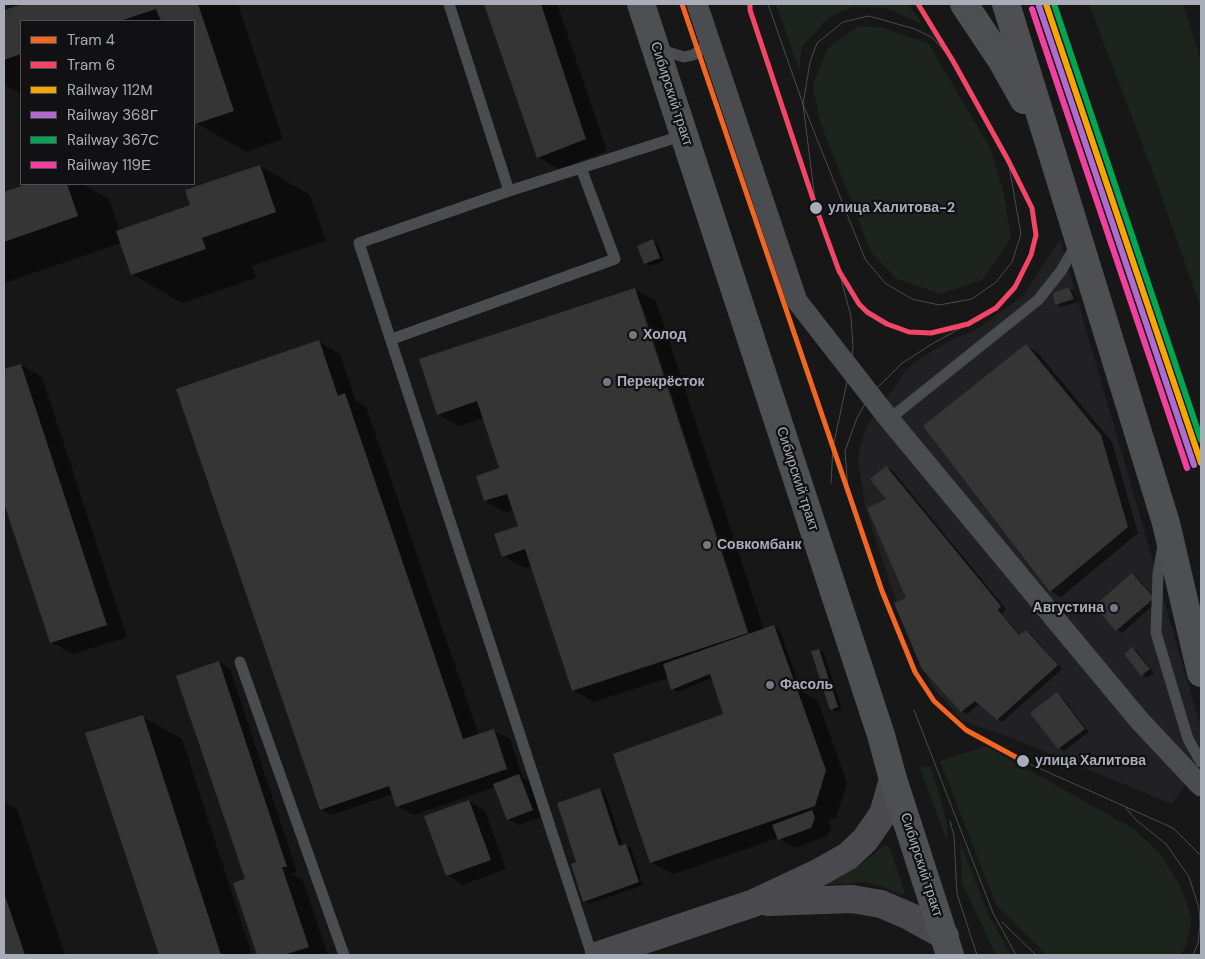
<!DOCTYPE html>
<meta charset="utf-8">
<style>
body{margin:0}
#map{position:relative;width:1205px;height:959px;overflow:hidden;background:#171717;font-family:"DM Sans",sans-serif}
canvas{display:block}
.frame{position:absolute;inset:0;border:5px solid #a8adb8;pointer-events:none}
.legend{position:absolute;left:20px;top:20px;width:175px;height:165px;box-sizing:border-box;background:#111113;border:1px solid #4d4f55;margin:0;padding:6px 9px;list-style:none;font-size:15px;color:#a8adb8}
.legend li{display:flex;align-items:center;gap:10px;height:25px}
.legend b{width:25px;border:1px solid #4d4f55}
</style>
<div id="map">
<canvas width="1205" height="959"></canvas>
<div class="frame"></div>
<ul class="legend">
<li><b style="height:6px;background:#f26522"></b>Tram 4</li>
<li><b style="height:6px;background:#f34667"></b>Tram 6</li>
<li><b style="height:6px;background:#f7a600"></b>Railway 112М</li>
<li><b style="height:6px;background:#b06ccc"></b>Railway 368Г</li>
<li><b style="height:6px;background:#00a651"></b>Railway 367С</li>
<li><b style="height:6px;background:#f240a1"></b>Railway 119Е</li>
</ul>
</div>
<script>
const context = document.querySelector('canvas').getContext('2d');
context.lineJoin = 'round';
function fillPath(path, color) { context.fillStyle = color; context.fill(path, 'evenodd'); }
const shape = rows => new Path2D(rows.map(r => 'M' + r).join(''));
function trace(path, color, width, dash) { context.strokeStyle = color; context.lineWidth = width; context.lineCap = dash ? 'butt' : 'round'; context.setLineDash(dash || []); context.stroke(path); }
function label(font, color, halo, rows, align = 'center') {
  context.font = font + ' "DM Sans",sans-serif'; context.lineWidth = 4.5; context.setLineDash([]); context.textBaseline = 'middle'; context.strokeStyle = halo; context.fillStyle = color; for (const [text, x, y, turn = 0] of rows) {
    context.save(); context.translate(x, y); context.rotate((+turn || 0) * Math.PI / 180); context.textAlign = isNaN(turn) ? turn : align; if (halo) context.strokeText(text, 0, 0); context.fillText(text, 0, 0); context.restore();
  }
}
const built = shape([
 [1060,239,1201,728,1201,763,1172,804,1014,739,962,721,931,685,893,593,865,505,858,461,860,446,868,424,906,370,922,357,950,341,977,329,1023,296]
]);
const green = shape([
 [776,4,908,4,922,24,886,8,852,7,827,19,802,47,799,70],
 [1089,4,1183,4,1201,61,1201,309,1155,178],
 [859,26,880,27,929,44,991,150,1004,195,1011,239,982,280,940,294,895,278,871,252,820,122,813,86,827,49],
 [986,746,1134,829,1161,855,1182,889,1192,919,1186,946,1180,955,1047,955,996,905,940,761],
 [930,766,938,789,947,825,947,842,920,768],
 [960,841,988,914,1011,955,996,955,962,883],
 [885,845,889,846,905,893,900,895,884,887,864,882,822,885,820,879,859,866]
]);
const shadow = shape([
 [27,4,238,4,283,139,246,152,196,123,194,116,194,21,21,21,21,94,4,84,4,11],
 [486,4,557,4,607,151,559,169,538,157],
 [260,166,310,195,326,241,252,266,256,278,182,303,132,274,121,243,4,283,4,193,31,184,82,184,109,199,120,231,192,206],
 [653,241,658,244,664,261,650,266,645,263],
 [1069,288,1074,291,1078,302,1061,307,1056,304],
 [635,289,656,301,764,630,774,627,779,629,802,692,818,701,847,783,836,818,828,820,831,828,827,836,795,848,778,838,673,874,651,862,726,715,712,678,677,692,672,689,668,678,594,702,573,690,532,565,524,568,503,556,520,527,514,510,506,513,485,501,501,469,484,418,459,426,438,414],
 [640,305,642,305,751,639,749,640],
 [319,342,340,354,356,401,366,407,479,735,493,730,510,739,523,778,529,781,543,816,519,825,508,819,496,787,414,815,397,806,393,794,331,815,321,809],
 [1027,346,1037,352,1112,442,1138,533,1061,597,1051,591],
 [21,365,42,377,127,637,73,654,51,642,4,499,4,370],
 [887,468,892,470,1006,609,1002,614,1021,636,1026,631,1031,634,1062,669,1002,722,980,703,967,714,962,711,923,669,907,598,888,500],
 [1132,574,1137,577,1158,601,1122,633,1117,630,1096,606],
 [1132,648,1137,651,1154,673,1147,678,1142,675,1125,654],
 [819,650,824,653,842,710,836,712,832,709],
 [219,662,230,669,297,872,292,874,303,880,328,955,258,955,234,884,248,879],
 [1057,694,1062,697,1089,732,1064,751,1059,748,1032,713],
 [143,717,182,739,252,955,160,955,87,734],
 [600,790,605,793,623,846,626,845,631,848,643,885,589,904,584,901,578,863],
 [469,801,485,811,506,869,463,885,447,875],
 [4,802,17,809,65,955,4,955]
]);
const building = shape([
 [23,4,198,4,234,111,195,124,194,21,161,21,156,9,120,21,21,21,21,54,4,60,4,10],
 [484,4,541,4,586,139,537,158],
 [260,165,276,212,202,238,206,249,131,275,116,231,190,205,185,190],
 [27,184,67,184,78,216,4,242,4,192],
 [653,239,660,258,644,264,637,246],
 [1069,287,1074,299,1055,305,1053,293],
 [635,288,748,633,572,691,525,549,502,557,494,534,518,526,507,494,484,501,476,476,499,468,477,401,437,415,419,359],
 [319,340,338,396,345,393,463,739,494,729,507,769,396,807,389,786,320,810,176,389],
 [1026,344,1101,435,1128,527,1050,592,923,426],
 [21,364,107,625,50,643,4,503,4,369],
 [886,466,1001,606,998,610,1019,635,1026,630,1058,665,997,720,975,701,961,712,922,669,894,603,906,598,867,508,886,499,870,479],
 [1132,573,1154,598,1116,631,1094,606],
 [774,625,826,770,815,806,650,863,613,754,723,714,710,674,671,690,663,664],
 [1132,647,1150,669,1141,676,1124,654],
 [819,649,838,707,830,710,811,651],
 [219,661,287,867,282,867,309,947,284,955,257,955,233,883,245,879,176,676],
 [1057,692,1085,729,1058,749,1030,713],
 [143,715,221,955,159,955,85,733],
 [519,774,533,810,507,820,493,784],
 [600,788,619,846,626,844,639,882,583,902,571,864,576,862,557,803],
 [469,800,491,860,446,876,424,816],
 [812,810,815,818,811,828,778,840,772,825],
 [4,893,25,955,4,955]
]);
const lane = shape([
 [449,4,509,191,684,135],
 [658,49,684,57,693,55,704,48,706,37],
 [509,191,359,243,592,955],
 [392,339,615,259,581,168],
 [893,416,1038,300,1061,271,1077,243],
 [1163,545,1158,574,1156,633,1188,739,1201,762],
 [240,662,344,955]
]);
const street = shape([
 [697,4,797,301,889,419,1139,720,1201,786]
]);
const secondary = shape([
 [768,902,852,899,881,904,909,916,945,936],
 [599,955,754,903,818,873,848,856,865,840,883,814,893,779]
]);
const primary = shape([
 [641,4,881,735,893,779,950,955],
 [964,4,1002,61,1024,100],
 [1006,4,1166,523,1201,673]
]);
const tram = shape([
 [768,4,803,104,865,259,885,283,912,299,939,305,972,299,996,282,1012,262,1021,234,1008,160],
 [816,208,803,104,810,62,817,43,843,22,869,16,915,29,933,38,953,61],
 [831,483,833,447,847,382,851,370,853,347,851,317,839,271],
 [848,492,845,451,857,418,870,395,901,364,930,345,968,324],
 [914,710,993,913,1016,955],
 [1023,761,1173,828,1201,856],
 [1126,808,1136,820,1166,844,1189,877,1199,908,1200,925,1198,943,1193,955],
 [950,821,954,836,957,894,977,955],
 [1002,922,1036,955]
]);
const rail1 = shape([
 [1046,4,1201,463]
]);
const rail2 = shape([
 [1039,6,1194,465]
]);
const rail3 = shape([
 [1054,4,1201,440]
]);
const rail4 = shape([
 [1032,9,1187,468]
]);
const tram1 = shape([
 [682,4,882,591,915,672,934,701,966,730,1023,761]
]);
const tram2 = shape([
 [750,4,750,10,816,208,839,271,859,304,867,312,887,324,909,332,931,333,968,324,996,308,1015,287,1031,255,1036,235,1032,208,1008,160,953,61,918,4]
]);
const markers = [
 [816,208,7,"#a8adb8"],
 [633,335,5,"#757880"],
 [607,382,5,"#757880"],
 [707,545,5,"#757880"],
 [1114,608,5,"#757880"],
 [770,685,5,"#757880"],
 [1023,761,7,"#a8adb8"]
];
const streetNames = [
 ["Сибирский тракт",671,94,72],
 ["Сибирский тракт",797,479,72],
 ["Сибирский тракт",921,865,72]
];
const stopNames = [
 ["улица Халитова-2",828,208],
 ["улица Халитова",1035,761]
];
const poiNames = [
 ["Холод",643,335],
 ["Перекрёсток",617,382],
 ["Совкомбанк",717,545],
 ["Августина",1104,608,"right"],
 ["Фасоль",780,685]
];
fillPath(built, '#212123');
fillPath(green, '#1d241e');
fillPath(shadow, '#0007');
fillPath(building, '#353536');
trace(lane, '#4b4c50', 11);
trace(street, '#4b4c50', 21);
trace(secondary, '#4a4a4e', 28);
trace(primary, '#4d4f52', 28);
trace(tram, '#4b4c4f', 1);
trace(rail1, '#f7a600', 6);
trace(rail2, '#b06ccc', 6);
trace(rail3, '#00a651', 6);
trace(rail4, '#f240a1', 6);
trace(tram1, '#f26522', 5);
trace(tram2, '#f34667', 5);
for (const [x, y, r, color] of markers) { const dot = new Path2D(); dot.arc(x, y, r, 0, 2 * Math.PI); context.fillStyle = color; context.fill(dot); trace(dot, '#111113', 2); }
label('14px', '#a8adb8', '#111113', streetNames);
label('bold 14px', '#a8adb8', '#111113', stopNames, 'left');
label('bold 14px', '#a8adb8', '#111113', poiNames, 'left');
</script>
